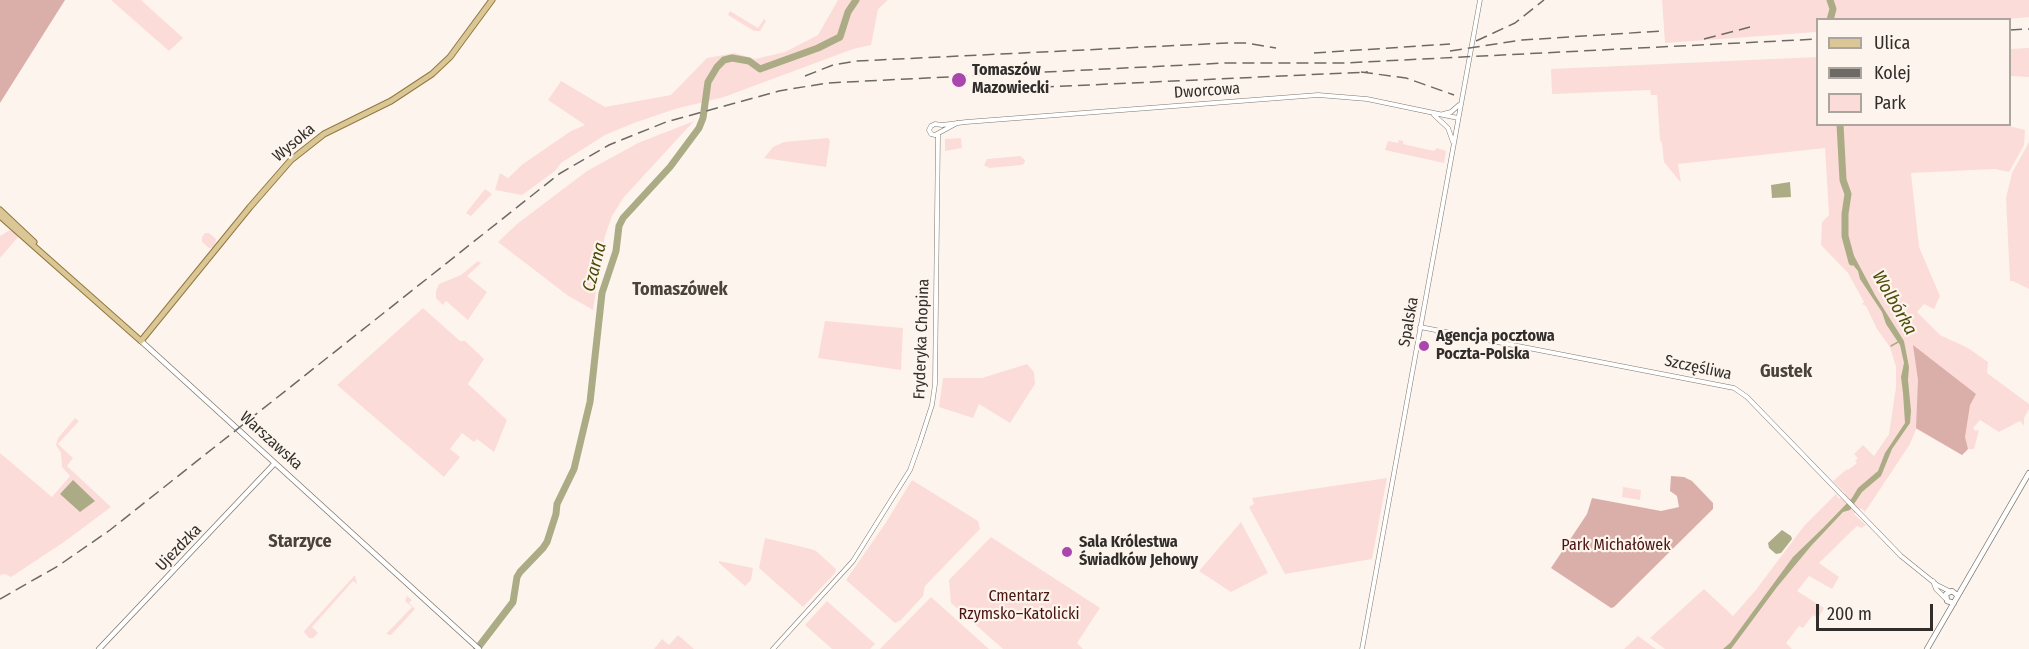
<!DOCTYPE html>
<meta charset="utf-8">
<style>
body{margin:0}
#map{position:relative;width:2029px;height:649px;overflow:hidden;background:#fdf5ed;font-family:"Fira Sans Condensed",sans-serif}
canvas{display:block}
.legend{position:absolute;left:1816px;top:18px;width:195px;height:108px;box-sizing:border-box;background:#fdf5ed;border:2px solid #aba59f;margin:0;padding:8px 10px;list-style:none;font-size:18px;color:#302d2a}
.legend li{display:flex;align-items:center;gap:12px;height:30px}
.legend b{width:30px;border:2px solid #aba59f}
.scale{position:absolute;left:1816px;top:604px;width:117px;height:27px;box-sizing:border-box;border:3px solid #302d2a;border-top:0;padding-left:8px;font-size:18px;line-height:21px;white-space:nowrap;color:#302d2a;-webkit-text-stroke:4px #fdf5ed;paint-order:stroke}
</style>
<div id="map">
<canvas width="2029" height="649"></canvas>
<ul class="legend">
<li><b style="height:8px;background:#dbc795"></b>Ulica</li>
<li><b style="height:8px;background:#6d6964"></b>Kolej</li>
<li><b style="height:16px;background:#fcdcd8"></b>Park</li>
</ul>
<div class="scale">200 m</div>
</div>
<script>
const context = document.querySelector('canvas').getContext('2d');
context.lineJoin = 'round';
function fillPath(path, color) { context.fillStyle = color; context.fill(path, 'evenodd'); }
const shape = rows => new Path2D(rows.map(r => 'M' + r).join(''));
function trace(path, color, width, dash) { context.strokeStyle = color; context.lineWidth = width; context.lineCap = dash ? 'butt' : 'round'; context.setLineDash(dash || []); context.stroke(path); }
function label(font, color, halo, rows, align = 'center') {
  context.font = font + ' "Fira Sans Condensed",sans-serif'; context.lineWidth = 4.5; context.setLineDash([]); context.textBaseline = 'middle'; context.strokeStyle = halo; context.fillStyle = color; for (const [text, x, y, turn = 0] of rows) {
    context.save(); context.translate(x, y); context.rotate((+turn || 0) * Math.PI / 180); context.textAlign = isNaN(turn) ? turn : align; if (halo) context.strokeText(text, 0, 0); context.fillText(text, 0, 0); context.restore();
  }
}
const green = shape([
 [111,0,141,0,183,38,169,51],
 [838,0,888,0,878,9,871,45,853,49,724,97,675,109,634,123,605,135,561,163,555,171,522,195,495,190,500,173,508,178,523,164,571,131,585,125,548,100,561,81,605,107,671,95,707,58,735,53,755,59,785,52,818,35],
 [1662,0,2029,0,2029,17,1998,20,1818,20,1817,32,1665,43],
 [730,11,758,28,764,19,766,21,760,31,754,31,728,15],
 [2029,48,2029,77,2010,76,2010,49],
 [1817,57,1818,124,2001,124,2025,130,2024,145,2009,172,1995,169,1911,173,1919,247,1940,296,1934,309,1924,304,1917,312,1940,335,1968,348,1988,362,1987,373,2029,404,2029,409,2024,418,2024,426,2020,421,1999,432,1980,420,1973,428,1975,431,1979,430,1974,449,1968,449,1962,455,1916,429,1910,444,1865,512,1861,508,1854,514,1866,525,1861,528,1857,526,1819,563,1839,577,1832,589,1809,576,1797,591,1824,608,1818,618,1813,615,1803,628,1799,626,1786,643,1792,649,1665,649,1650,638,1704,589,1733,616,1755,591,1804,526,1836,494,1839,499,1845,493,1833,481,1847,469,1848,470,1857,463,1855,461,1858,458,1854,454,1863,445,1874,456,1889,434,1896,387,1896,367,1890,347,1877,329,1866,306,1862,304,1864,302,1848,273,1821,245,1822,222,1829,215,1825,148,1678,164,1681,183,1664,162,1662,143,1660,140,1657,95,1651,95,1650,90,1552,94,1551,69],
 [694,121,624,197,612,216,605,236,593,310,567,295,498,242,517,224,587,171,638,143],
 [828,138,830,141,826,167,764,158,773,147,784,142],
 [961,138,962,148,945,151,945,139],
 [1399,140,1403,141,1403,144,1434,151,1437,148,1446,151,1444,163,1385,150,1388,141,1398,143],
 [2029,142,2029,289,2013,281,2010,281,2006,198,2012,173],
 [1020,156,1025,160,1024,164,1021,165,989,168,984,165,987,159],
 [485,189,492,194,471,216,466,213],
 [10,230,19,236,0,258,0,236],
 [205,233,209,233,216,239,215,247,209,248,202,242,202,237],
 [478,261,481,263,467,276,487,292,468,320,446,301,443,305,436,298,436,291,439,284,461,275],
 [423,308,460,341,465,341,484,359,468,384,507,420,494,452,477,439,474,442,462,433,450,449,460,457,444,477,337,385],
 [825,321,903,328,901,370,818,358],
 [1027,364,1034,372,1035,384,1010,423,979,404,973,418,939,407,943,378,982,378],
 [75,418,79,421,58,444,73,458,67,466,111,507,64,542,11,577,5,574,0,575,0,453,52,497,70,476,62,467,61,453,56,445,58,438],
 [1387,478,1372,559,1285,574,1249,507,1254,504,1252,498],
 [912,480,978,521,980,529,925,586,923,596,901,620,895,623,846,580,885,524],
 [1623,487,1641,490,1640,500,1622,497],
 [1241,522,1268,573,1231,592,1199,571],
 [991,537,1100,608,1077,643,1083,649,1003,649,951,603,949,580],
 [765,538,811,549,816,551,836,569,835,573,803,607,759,568],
 [719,561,753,568,751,580,745,586,719,563],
 [355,575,357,584,353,581,312,627,318,633,313,638,309,638,304,632,305,630],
 [407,596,412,600,409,603,415,609,391,635,386,634,412,607,405,601],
 [931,597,989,649,880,649],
 [827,601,875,644,870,649,832,649,805,625],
 [678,635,694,649,654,649,662,639,669,645],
 [1638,636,1656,649,1624,649]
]);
const forest = shape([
 [0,0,65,0,0,103],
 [1913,345,1976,394,1970,405,1965,437,1968,449,1962,455,1916,428,1918,380],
 [1671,476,1684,477,1692,481,1713,503,1713,509,1614,607,1611,608,1551,568,1587,514,1592,498,1661,511,1679,507,1677,496,1670,491]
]);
const water = shape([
 [1790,182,1791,197,1772,198,1771,185],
 [1853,254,1875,295,1904,341,1909,367,1908,380,1911,411,1910,423,1892,449,1881,476,1862,492,1850,510,1843,512,1811,546,1777,587,1734,645,1731,649,1723,649,1730,643,1793,557,1823,528,1852,498,1858,488,1878,471,1885,453,1905,423,1903,393,1901,377,1904,363,1900,345,1886,324,1882,312,1860,279,1858,271,1849,260],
 [73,480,95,501,80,512,60,494],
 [1782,530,1791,536,1792,539,1781,553,1776,554,1769,548,1768,543]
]);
const stream = shape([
 [1891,346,1898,342]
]);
const river = shape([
 [1830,20,1833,9,1830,0],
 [1840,124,1843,180,1848,194,1845,214,1845,236,1852,262],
 [477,649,513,602,517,577,520,572,543,548,547,542,556,514,557,504,574,469,590,402,602,293,616,251,619,226,623,218,670,167,699,128,703,118,708,82,717,67,724,60,732,58,749,61,760,69,818,48,840,37,848,12,856,0]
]);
const tertiary = shape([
 [1443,114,1451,112,1459,105],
 [1434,115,1448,128,1453,142],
 [957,123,935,135,931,134,929,130,931,126,935,124,942,125,966,122,1318,95,1367,99,1458,118],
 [1420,327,1734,388,1747,397,1901,556,1937,585,1949,591],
 [1933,581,1936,589,1945,598],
 [773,649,853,561,910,470,920,442,932,405,935,384,938,135],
 [1362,649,1480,0]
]);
const secondary = shape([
 [141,341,479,649],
 [1954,603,1947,601,1946,594,1952,591,1957,595],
 [99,649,275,463],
 [1927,649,2029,473]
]);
const primary = shape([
 [0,210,34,242],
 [0,216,141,341,250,207,291,160,324,134,391,101,432,74,450,57,492,0]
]);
const rail = shape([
 [2010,30,2029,29],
 [1704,39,1750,27],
 [1476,41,1515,23,1544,0],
 [1450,51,1522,40,1662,31],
 [1314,53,1450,44],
 [1361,72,1406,78,1454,95],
 [805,76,833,65,857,61,1227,43,1246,43,1276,48],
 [988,84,1045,87,1368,72],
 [0,599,58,566,110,530,559,174,609,145,666,122,779,91,827,83,1225,63,1344,63,1818,39]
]);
const markers = [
 [959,80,8,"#aa47ae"],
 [1424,346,6,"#aa47ae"],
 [1067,552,6,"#aa47ae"]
];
const poiNames = [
 ["Tomaszów",972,71],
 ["Mazowiecki",972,89],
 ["Agencja pocztowa",1436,337],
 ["Poczta-Polska",1436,355],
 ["Sala Królestwa",1079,543],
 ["Świadków Jehowy",1079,561]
];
const streetNames = [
 ["Dworcowa",1207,91,-4],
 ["Wysoka",294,143,-40],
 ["Spalska",1409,322,-80],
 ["Fryderyka Chopina",922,339,-88],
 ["Szczęśliwa",1698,368,12],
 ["Warszawska",271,441,42],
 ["Ujezdzka",179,548,-46]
];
const parkNames = [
 ["Park Michałówek",1616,546],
 ["Cmentarz",1019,597],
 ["Rzymsko–Katolicki",1019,615]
];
const waterNames = [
 ["Czarna",595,267,-76],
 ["Wolbórka",1894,303,60]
];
const neighbourhoodNames = [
 ["Tomaszówek",680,290],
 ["Gustek",1786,372],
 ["Starzyce",300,542]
];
fillPath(green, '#fcdcd8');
fillPath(forest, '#dbafa9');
fillPath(water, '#abac85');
trace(stream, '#abac85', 1.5);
trace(river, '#abac85', 7);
trace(tertiary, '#7e776f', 5);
trace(secondary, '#7e776f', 6);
trace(primary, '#907941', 7);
trace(tertiary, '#fff', 4);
trace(secondary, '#fff', 4.5);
trace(primary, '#dbc795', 5);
trace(rail, '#6d6964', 1.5, [12, 6]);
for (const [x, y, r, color] of markers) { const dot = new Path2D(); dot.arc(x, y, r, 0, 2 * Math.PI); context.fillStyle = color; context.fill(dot); trace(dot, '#fdf5ed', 2); }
label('bold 16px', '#302d2a', '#fdf5ed', poiNames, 'left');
label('16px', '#302d2a', '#fdf5ed', streetNames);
label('16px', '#4a1411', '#fdf5ed', parkNames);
label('italic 18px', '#4d4c08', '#fdf5ed', waterNames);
label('bold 18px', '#49433c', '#fdf5ed', neighbourhoodNames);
</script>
